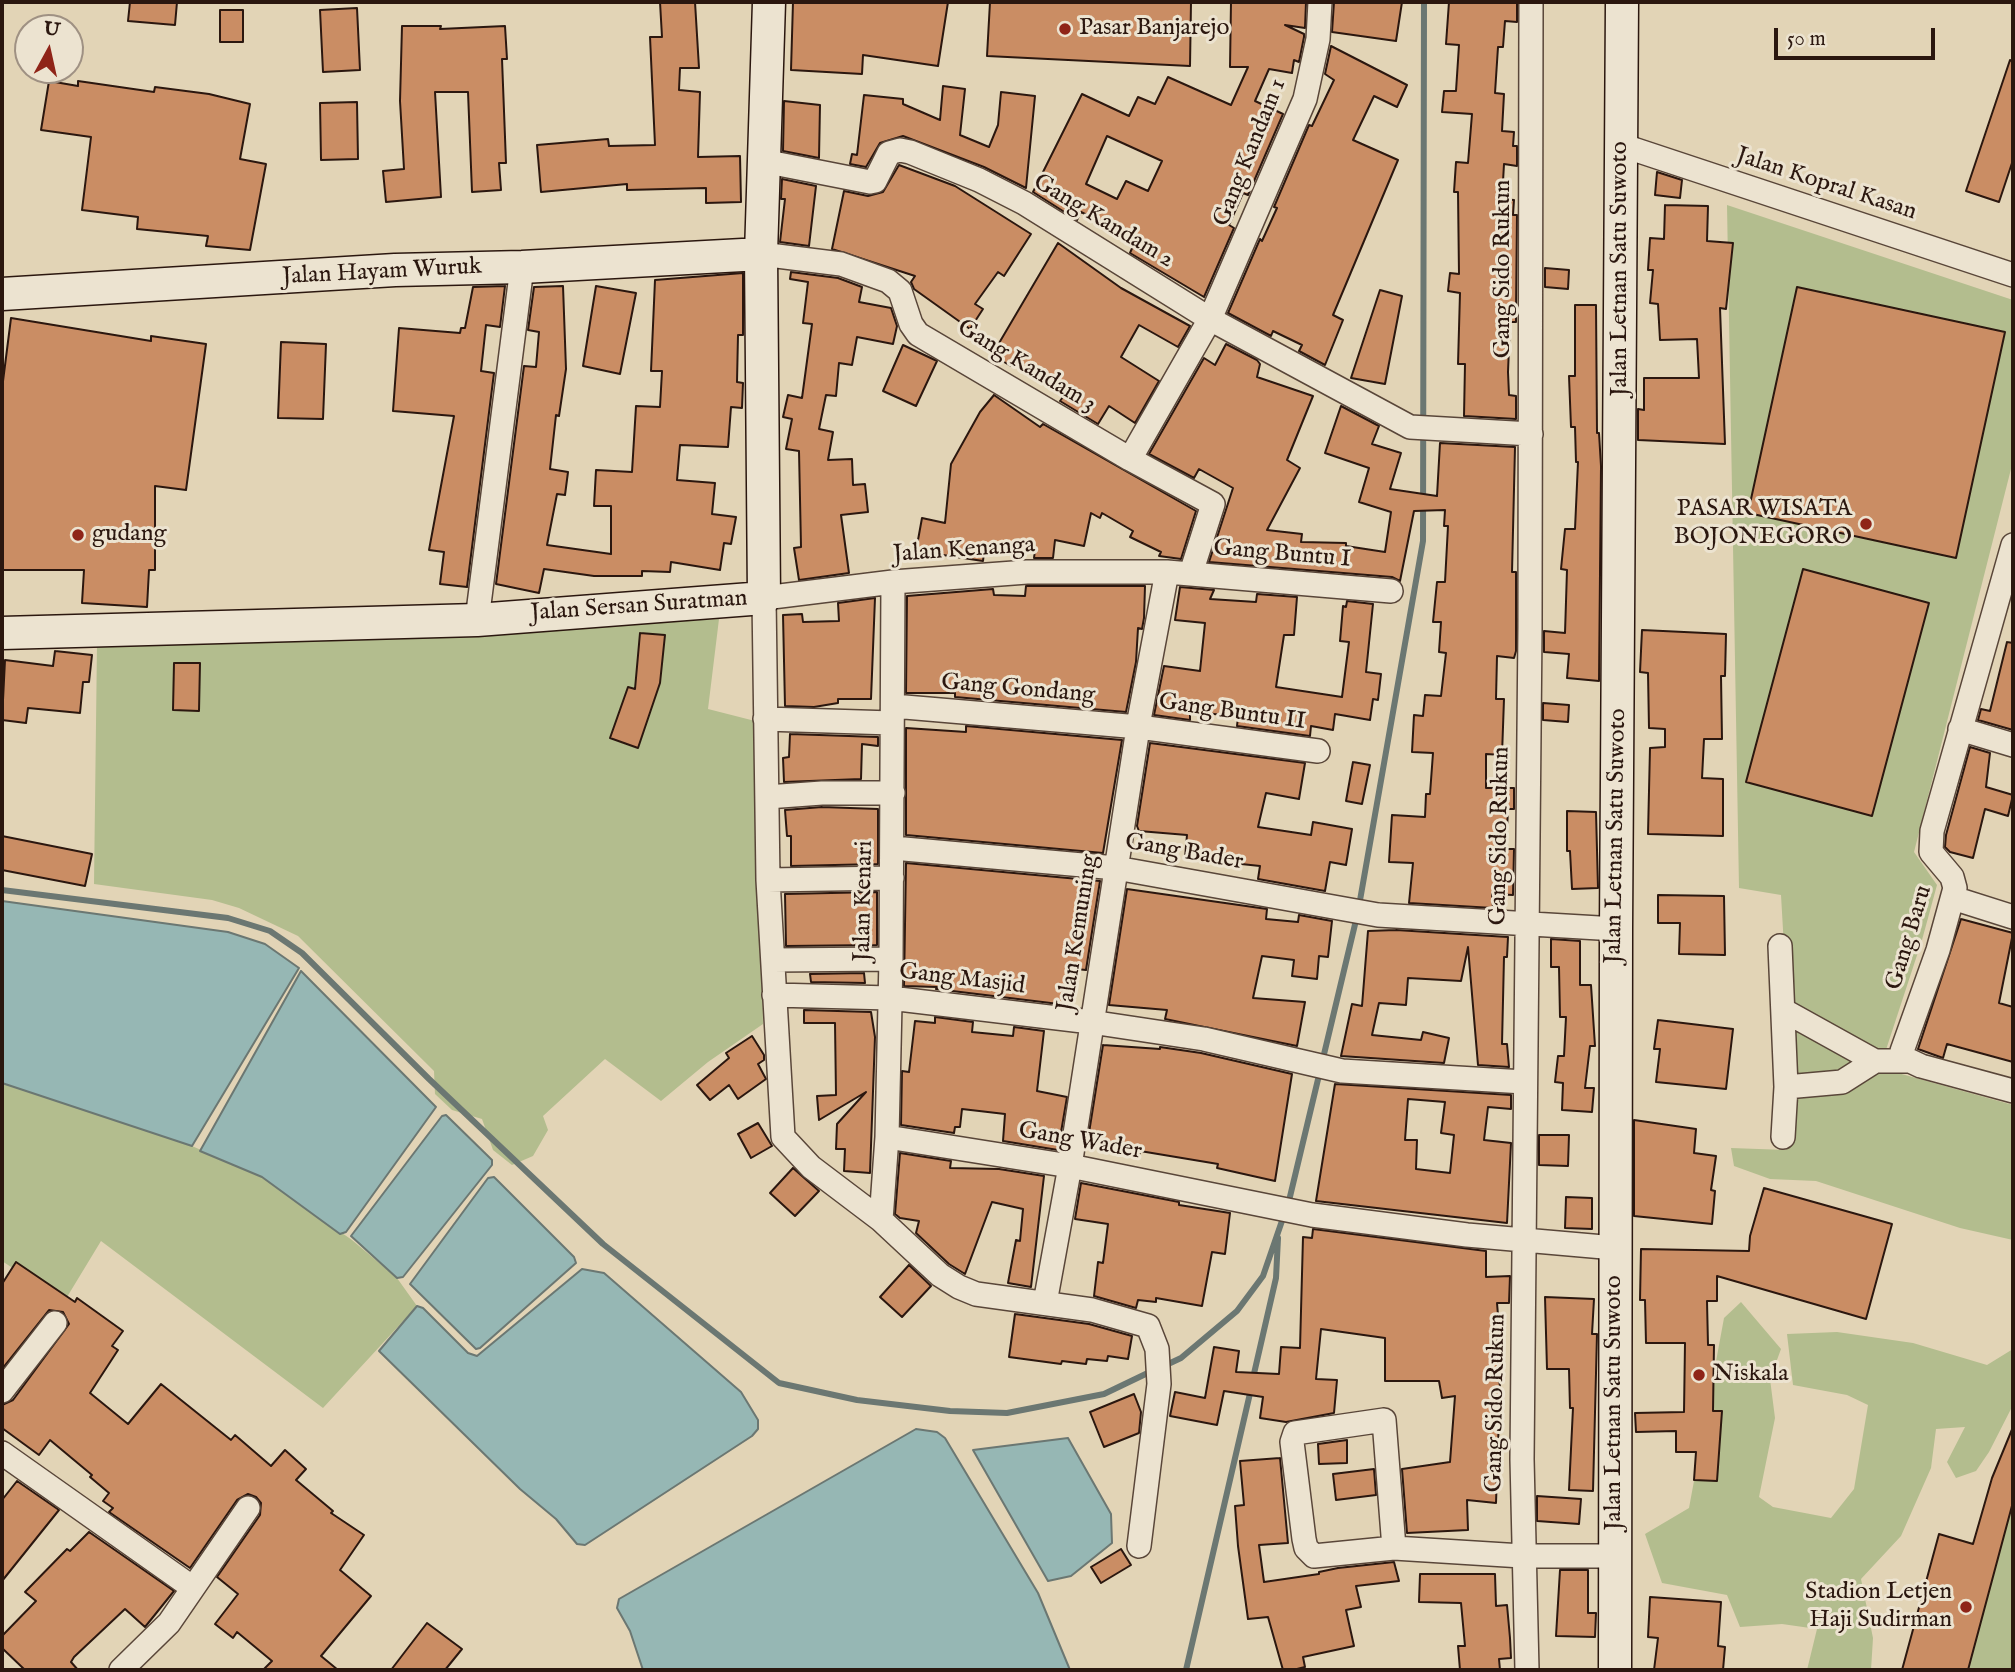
<!DOCTYPE html>
<style>
body{margin:0}
#map{position:relative;width:2015px;height:1672px;overflow:hidden;background:#e2d4b6;font-family:"IM FELL English",serif}
canvas{display:block}
.frame{position:absolute;inset:0;border:4px solid #2b170f;pointer-events:none}
.north{position:absolute;left:14px;top:14px;width:70px;height:70px;box-sizing:border-box;background:#ece3d0;border:2px solid #9f9183;border-radius:50%;rotate:8deg;font-size:19px;font-weight:700;line-height:28px;text-align:center;color:#2b170f}
.north::after{content:'';display:block;margin:auto;width:24px;height:32px;background:#8f2418;clip-path:polygon(50% 0,100% 100%,50% 72%,0 100%)}
.scale{position:absolute;left:1774px;top:28px;width:161px;height:32px;box-sizing:border-box;border:4px solid #2b170f;border-top:0;padding-left:9px;font-size:21px;line-height:24px;white-space:nowrap;color:#2b170f;-webkit-text-stroke:5px #ece3d0;paint-order:stroke}
</style>
<div id="map">
<canvas width="2015" height="1672"></canvas>
<div class="frame"></div>
<div class="north">U</div>
<div class="scale">50 m</div>
</div>
<script>
const context = document.querySelector('canvas').getContext('2d');
context.lineJoin = 'round';
function fillPath(path, color) { context.fillStyle = color; context.fill(path, 'evenodd'); }
const shape = rows => new Path2D(rows.map(r => 'M' + r).join(''));
function trace(path, color, width, dash) { context.strokeStyle = color; context.lineWidth = width; context.lineCap = dash ? 'butt' : 'round'; context.setLineDash(dash || []); context.stroke(path); }
function label(font, color, halo, rows, align = 'center') {
  context.font = font + ' "IM FELL English",serif'; context.lineWidth = 6; context.setLineDash([]); context.textBaseline = 'middle'; context.strokeStyle = halo; context.fillStyle = color; for (const [text, x, y, turn = 0] of rows) {
    context.save(); context.translate(x, y); context.rotate((+turn || 0) * Math.PI / 180); context.textAlign = isNaN(turn) ? turn : align; if (halo) context.strokeText(text, 0, 0); context.fillText(text, 0, 0); context.restore();
  }
}
const green = shape([
 [1727,205,2013,300,2013,461,1914,852,1937,885,1922,940,1880,1068,2013,1105,2013,1240,1960,1228,1816,1181,1770,1179,1734,1166,1731,1148,1786,1150,1793,1103,1781,895,1739,888],
 [719,619,708,709,759,722,763,1024,708,1062,661,1101,605,1059,543,1116,548,1130,533,1156,512,1165,493,1150,482,1119,452,1110,435,1094,434,1071,298,936,239,908,212,900,94,884,97,644,477,632],
 [2,1083,192,1146,262,1177,352,1240,397,1278,417,1306,323,1408,101,1241,64,1302,2,1261],
 [1741,1302,1781,1349,1770,1379,1775,1418,1759,1497,1773,1507,1831,1518,1854,1489,1868,1405,1847,1395,1793,1385,1787,1334,1837,1332,1913,1343,1987,1365,2013,1349,2013,1405,1989,1452,1976,1471,1956,1478,1947,1462,1965,1427,1936,1429,1931,1468,1901,1536,1861,1579,1873,1638,1871,1670,1807,1670,1817,1629,1782,1624,1740,1627,1727,1595,1662,1583,1645,1534,1689,1508,1724,1318],
 [2013,1427,2013,1670,1902,1670,1939,1534,1973,1543,1992,1478]
]);
const water = shape([
 [2,901,228,932,265,944,299,968,192,1146,2,1083,2,901],
 [301,971,436,1107,346,1232,340,1234,262,1177,200,1151,301,971],
 [446,1115,492,1160,492,1165,403,1277,397,1278,351,1236,442,1116,446,1115],
 [494,1177,574,1257,576,1263,480,1348,476,1349,410,1284,488,1178,494,1177],
 [582,1269,604,1273,741,1392,758,1420,758,1429,752,1436,585,1545,577,1544,556,1519,520,1489,379,1351,417,1306,423,1308,468,1353,477,1356,582,1269],
 [916,1429,937,1432,945,1438,1038,1593,1070,1670,643,1670,630,1631,617,1608,619,1599,916,1429],
 [1068,1438,1111,1514,1112,1543,1071,1576,1048,1581,973,1450,1068,1438]
]);
const stream = shape([
 [2,890,228,918,270,931,302,953,429,1079,603,1244,779,1383,857,1400,950,1411,1007,1413,1104,1394,1154,1370],
 [1359,906,1423,541,1424,2],
 [1288,1205,1357,916],
 [1164,1366,1181,1358,1237,1311,1263,1276,1284,1215],
 [1253,1378,1276,1278,1278,1238],
 [1186,1670,1251,1389]
]);
const building = shape([
 [130,2,177,2,175,25,128,21,130,2],
 [660,2,695,2,699,68,680,68,679,90,700,92,698,157,740,156,741,202,706,203,706,188,627,190,627,184,541,192,537,145,608,139,609,146,655,145,650,37,662,37,660,2],
 [793,2,948,2,938,66,863,55,862,74,791,70,793,2],
 [990,2,1191,2,1190,66,987,56,990,2],
 [1231,2,1306,2,1305,28,1285,25,1304,34,1304,37,1299,62,1294,60,1292,73,1269,69,1255,101,1283,114,1248,195,1243,193,1229,225,1234,228,1204,297,1130,253,1136,239,1081,212,1077,220,1033,192,1082,94,1129,116,1138,97,1155,104,1168,77,1231,105,1248,67,1230,67,1231,2],
 [1107,136,1162,161,1148,191,1126,181,1117,199,1086,184,1107,136],
 [1334,2,1402,2,1396,41,1332,32,1334,2],
 [1449,2,1517,3,1517,22,1505,21,1503,47,1498,47,1495,93,1504,94,1502,131,1514,132,1513,146,1517,146,1517,166,1504,164,1502,199,1514,200,1513,215,1517,215,1516,313,1516,322,1510,322,1508,372,1509,395,1516,396,1516,419,1464,416,1465,364,1458,364,1460,293,1448,291,1450,273,1459,274,1458,192,1454,192,1456,162,1468,163,1472,114,1442,112,1444,91,1456,91,1459,45,1446,44,1449,2],
 [357,8,360,70,323,72,320,10,357,8],
 [220,10,243,10,243,42,220,42,220,10],
 [402,26,441,26,440,29,505,26,507,59,502,59,506,163,499,163,501,190,472,192,468,92,435,92,441,197,386,202,383,171,404,169,400,101,402,26],
 [1331,46,1407,85,1397,107,1374,96,1353,140,1398,160,1333,315,1343,320,1325,365,1299,351,1302,345,1273,331,1271,336,1228,313,1260,239,1262,241,1277,208,1274,207,1309,125,1312,126,1334,80,1325,74,1331,46],
 [2010,60,2013,61,2013,160,1999,202,1966,191,2010,60],
 [49,81,78,86,78,81,154,92,155,87,209,94,250,104,240,159,266,164,250,250,206,246,208,236,137,229,138,217,82,210,91,137,41,130,49,81],
 [943,86,965,89,960,135,989,147,998,125,1001,92,1035,96,1026,188,984,167,903,136,880,143,866,167,850,164,852,154,857,155,864,95,903,99,903,104,940,120,943,86],
 [784,101,820,105,819,158,783,151,784,101],
 [357,102,358,159,321,160,320,103,357,102],
 [899,165,955,186,1031,234,1004,276,998,272,975,304,983,309,970,329,914,289,911,282,915,276,832,249,844,191,868,196,883,192,899,165],
 [1657,172,1682,180,1680,198,1655,195,1657,172],
 [782,179,816,186,809,246,780,242,785,199,781,199,782,179],
 [1665,205,1708,206,1707,241,1733,243,1726,309,1720,308,1725,444,1638,440,1638,409,1644,410,1644,378,1699,378,1697,339,1660,340,1658,304,1650,303,1653,270,1648,270,1650,238,1664,239,1665,205],
 [1058,243,1121,288,1190,326,1178,347,1139,325,1121,357,1159,381,1135,423,1109,406,1098,424,1060,401,1063,397,1060,395,1062,392,1032,373,1031,375,1013,362,1011,366,992,355,1058,243],
 [1545,268,1569,270,1568,289,1545,287,1545,268],
 [791,272,838,278,862,287,859,302,891,308,897,326,893,344,857,337,852,365,839,363,836,396,826,395,819,429,833,432,828,460,852,459,853,485,865,484,868,512,841,515,849,573,799,580,794,548,801,547,799,451,786,449,792,419,783,417,788,395,802,398,812,324,803,323,808,282,790,279,791,272],
 [743,273,743,335,738,335,737,382,743,383,742,408,731,407,728,447,680,445,677,480,715,483,712,514,736,517,731,544,724,543,720,570,671,562,670,572,642,571,642,576,594,576,544,569,539,593,496,584,524,366,536,367,539,332,528,330,534,287,563,286,566,369,559,416,556,415,550,469,568,472,565,495,557,494,547,545,611,554,611,506,594,506,596,470,632,472,636,406,660,407,662,371,651,371,655,280,743,273],
 [505,286,500,327,486,325,481,371,494,373,467,587,440,584,444,552,429,550,454,416,393,411,399,328,460,333,461,328,465,328,473,287,505,286],
 [596,286,636,293,620,374,583,366,596,286],
 [1797,287,2005,332,1956,558,1748,513,1797,287],
 [1380,290,1402,296,1385,384,1351,378,1380,290],
 [1575,305,1596,305,1597,433,1599,433,1601,466,1599,681,1567,678,1569,654,1544,652,1544,631,1565,633,1567,570,1561,569,1565,529,1575,529,1578,462,1576,462,1575,427,1571,427,1569,376,1575,376,1575,305],
 [11,318,151,341,151,336,206,344,186,490,155,486,155,570,149,570,147,607,82,603,84,570,2,570,2,389,11,318],
 [281,342,326,344,323,419,278,418,281,342],
 [1226,344,1257,360,1260,364,1257,377,1313,396,1287,460,1300,468,1267,530,1302,534,1301,542,1346,543,1346,546,1385,552,1391,512,1359,502,1369,468,1325,453,1341,406,1379,426,1372,444,1401,453,1390,489,1437,496,1440,443,1515,447,1512,572,1516,572,1516,651,1514,658,1497,656,1496,699,1504,699,1502,755,1486,754,1486,788,1514,788,1514,809,1508,809,1506,849,1514,849,1513,895,1492,894,1493,908,1409,903,1413,863,1389,862,1392,815,1425,817,1426,794,1430,794,1433,753,1412,752,1414,715,1423,716,1425,695,1441,696,1446,653,1439,652,1441,622,1433,622,1437,582,1445,582,1448,526,1444,526,1445,510,1414,511,1400,581,1392,577,1209,562,1233,488,1199,469,1194,478,1149,454,1204,358,1215,365,1226,344],
 [903,345,937,361,916,406,883,391,903,345],
 [994,395,1040,427,1043,424,1196,511,1181,559,1159,556,1161,552,1130,537,1133,531,1102,513,1100,518,1091,513,1084,546,1055,540,1053,558,1034,558,1035,550,985,545,983,561,916,551,922,518,945,523,951,464,980,412,994,395],
 [1803,569,1929,603,1872,816,1746,782,1803,569],
 [1026,586,1145,586,1144,618,1142,629,1138,628,1136,662,1126,712,955,697,955,693,906,693,907,596,993,589,994,595,1025,596,1026,586],
 [1180,587,1214,590,1210,599,1256,602,1257,594,1297,597,1294,635,1284,635,1276,687,1342,697,1349,642,1340,641,1343,606,1346,607,1347,601,1373,604,1366,672,1381,674,1378,700,1373,699,1370,720,1335,714,1333,730,1311,726,1310,736,1237,726,1238,717,1190,711,1190,720,1154,715,1164,666,1200,671,1205,623,1175,620,1180,587],
 [875,598,871,699,838,699,838,703,814,707,785,706,783,615,802,614,803,622,839,621,838,603,875,598],
 [1642,630,1726,634,1725,676,1721,676,1722,739,1704,739,1702,778,1723,779,1723,836,1648,834,1650,748,1665,747,1665,729,1649,728,1648,673,1640,672,1642,630],
 [640,633,665,635,660,683,638,748,610,738,628,687,635,689,640,633],
 [2007,642,2013,643,2013,730,1978,720,1981,709,1990,711,2007,642],
 [55,651,92,655,89,682,83,682,80,713,28,708,26,723,2,720,5,660,53,666,55,651],
 [174,663,200,663,199,711,173,710,174,663],
 [1543,703,1569,705,1568,722,1543,720,1543,703],
 [966,726,1122,740,1103,853,906,835,906,728,966,732,966,726],
 [790,734,878,737,878,746,862,744,861,779,784,782,783,758,789,757,790,734],
 [1150,743,1305,763,1299,799,1266,793,1258,827,1311,835,1313,822,1352,829,1346,865,1330,862,1325,891,1258,879,1260,866,1185,858,1187,835,1139,831,1137,826,1150,743],
 [1970,747,1990,753,1986,787,2013,795,2008,816,1985,809,1973,858,1950,852,1945,847,1946,835,1970,747],
 [1353,762,1370,765,1362,804,1346,801,1353,762],
 [822,807,878,809,878,864,791,866,791,836,787,836,785,810,822,807],
 [1567,811,1596,812,1598,888,1572,889,1570,851,1567,851,1567,811],
 [2,836,92,854,85,886,2,870,2,836],
 [906,863,1100,881,1086,970,1076,969,1067,1005,936,989,937,987,904,986,906,863],
 [1127,889,1267,909,1266,919,1298,922,1299,915,1332,921,1328,957,1319,956,1317,979,1292,976,1294,960,1262,956,1253,998,1305,1002,1297,1046,1165,1019,1167,1010,1109,1005,1127,889],
 [877,892,877,945,786,946,785,894,877,892],
 [1658,895,1724,896,1725,955,1679,954,1680,923,1658,923,1658,895],
 [1961,919,2013,933,1999,1003,2013,1007,2013,1062,1947,1044,1943,1058,1918,1049,1961,919],
 [1396,930,1508,937,1507,957,1504,957,1502,1044,1507,1044,1509,1067,1478,1065,1468,947,1461,981,1408,978,1406,1005,1379,1003,1372,1035,1421,1040,1423,1032,1449,1038,1444,1063,1341,1056,1352,1004,1362,1006,1368,931,1396,930],
 [1551,939,1580,941,1580,985,1591,985,1595,1046,1590,1046,1585,1088,1594,1088,1592,1112,1562,1110,1563,1083,1555,1082,1558,1056,1564,1056,1566,1017,1560,1017,1559,967,1551,967,1551,939],
 [864,973,865,983,811,982,810,974,864,973],
 [804,1010,871,1012,875,1037,870,1173,844,1171,845,1149,836,1149,837,1124,866,1092,819,1120,817,1096,836,1095,835,1023,804,1023,804,1010],
 [935,1017,973,1022,972,1032,1013,1036,1014,1027,1044,1031,1037,1091,1067,1097,1058,1150,1003,1141,1005,1114,962,1109,960,1127,955,1127,954,1133,901,1125,902,1071,909,1072,915,1021,935,1023,935,1017],
 [1658,1020,1733,1029,1726,1089,1656,1082,1660,1049,1654,1049,1658,1020],
 [752,1036,764,1055,764,1060,758,1064,766,1079,738,1099,729,1085,710,1100,697,1085,729,1058,726,1053,752,1036],
 [1103,1045,1160,1049,1160,1047,1201,1053,1292,1074,1275,1181,1217,1168,1218,1164,1140,1151,1139,1156,1117,1151,1119,1143,1088,1139,1103,1045],
 [1335,1084,1511,1095,1511,1109,1488,1107,1484,1140,1511,1143,1507,1223,1316,1201,1335,1084],
 [1408,1099,1445,1102,1441,1133,1454,1135,1450,1173,1416,1169,1417,1140,1405,1140,1408,1099],
 [1634,1120,1696,1129,1694,1153,1716,1156,1711,1190,1715,1191,1712,1224,1634,1216,1634,1120],
 [758,1123,772,1146,751,1158,738,1134,758,1123],
 [1539,1135,1569,1135,1568,1166,1539,1165,1539,1135],
 [900,1153,951,1161,950,1168,999,1169,1044,1176,1031,1287,1008,1283,1016,1240,1020,1241,1023,1209,992,1202,965,1274,949,1264,916,1233,919,1221,900,1218,895,1214,900,1153],
 [793,1168,819,1191,795,1216,770,1193,793,1168],
 [1081,1183,1179,1202,1179,1205,1230,1213,1225,1254,1212,1252,1202,1306,1156,1298,1156,1302,1138,1300,1136,1308,1094,1296,1098,1262,1103,1263,1108,1224,1075,1219,1081,1183],
 [1764,1188,1892,1224,1866,1319,1717,1276,1717,1301,1707,1301,1708,1345,1714,1345,1713,1411,1722,1411,1717,1481,1694,1480,1696,1452,1676,1452,1676,1431,1636,1432,1635,1413,1684,1412,1685,1343,1646,1343,1645,1300,1640,1300,1641,1249,1749,1251,1750,1236,1764,1188],
 [1566,1197,1592,1198,1592,1229,1565,1228,1566,1197],
 [1313,1229,1486,1251,1486,1277,1510,1276,1509,1303,1497,1303,1500,1339,1495,1340,1500,1387,1496,1503,1467,1500,1468,1530,1407,1533,1402,1469,1450,1462,1455,1396,1442,1398,1439,1381,1385,1381,1385,1338,1321,1329,1316,1379,1337,1380,1334,1413,1286,1422,1260,1418,1263,1397,1224,1391,1217,1425,1170,1416,1175,1392,1205,1398,1214,1347,1239,1351,1236,1372,1279,1374,1281,1347,1300,1348,1303,1237,1312,1238,1313,1229],
 [16,1262,75,1302,77,1298,123,1331,112,1346,118,1350,90,1393,128,1424,161,1384,231,1440,235,1435,271,1466,285,1450,306,1469,296,1480,333,1511,331,1513,364,1535,340,1570,371,1596,321,1656,338,1670,263,1670,272,1661,237,1632,233,1638,215,1624,238,1594,217,1577,260,1515,261,1503,256,1497,248,1494,237,1500,190,1568,109,1512,113,1508,103,1501,109,1493,90,1477,92,1475,50,1440,39,1455,2,1428,2,1405,13,1400,69,1324,63,1312,49,1310,2,1369,2,1284,16,1262],
 [909,1265,931,1286,902,1317,880,1297,909,1265],
 [1545,1297,1594,1299,1592,1334,1597,1334,1593,1491,1569,1490,1573,1408,1570,1408,1569,1369,1547,1369,1545,1297],
 [1015,1314,1089,1324,1132,1336,1128,1359,1108,1356,1107,1361,1087,1359,1086,1364,1062,1361,1061,1364,1009,1357,1015,1314],
 [1134,1394,1141,1412,1139,1433,1104,1447,1090,1412,1134,1394],
 [2013,1427,2013,1502,1968,1670,1902,1670,1939,1534,1973,1544,1992,1478,2013,1427],
 [1347,1440,1347,1463,1319,1464,1318,1444,1347,1440],
 [1280,1458,1288,1543,1259,1545,1264,1582,1319,1574,1319,1572,1338,1568,1394,1562,1399,1581,1356,1586,1361,1607,1346,1610,1354,1646,1303,1657,1305,1667,1293,1670,1283,1670,1268,1617,1248,1619,1238,1546,1235,1506,1244,1505,1240,1461,1280,1458],
 [1374,1469,1376,1495,1336,1500,1333,1474,1374,1469],
 [17,1481,59,1510,2,1581,2,1500,17,1481],
 [1537,1496,1581,1499,1579,1524,1537,1521,1537,1496],
 [89,1532,174,1591,145,1627,125,1609,74,1657,71,1662,78,1670,25,1670,2,1648,2,1636,36,1601,25,1592,67,1549,70,1551,89,1532],
 [1121,1549,1131,1565,1101,1583,1091,1567,1121,1549],
 [1560,1570,1588,1570,1588,1613,1596,1613,1595,1637,1556,1636,1560,1570],
 [1420,1574,1495,1574,1496,1606,1507,1605,1510,1638,1511,1658,1499,1659,1500,1670,1460,1670,1458,1646,1465,1646,1461,1603,1419,1602,1420,1574],
 [1650,1597,1721,1602,1718,1646,1725,1647,1723,1670,1654,1670,1658,1638,1648,1637,1650,1597],
 [427,1623,462,1649,445,1670,391,1670,427,1623]
]);
const street = shape([
 [1621,145,2013,275],
 [763,161,870,182,875,181,889,153,900,150,910,152,979,180,1024,203,1210,319,1410,427,1531,434],
 [761,254,841,264,888,281,900,291,911,324,918,334,1130,459,1213,504,1191,573],
 [1130,459,1210,319,1305,99,1318,39,1320,2],
 [2013,545,1932,831,1931,852,1952,877,1955,888,1938,950,1902,1051,1904,1058,1921,1066,2013,1091],
 [477,620,522,267],
 [893,706,1139,727,1318,751],
 [765,719,892,723],
 [1960,729,2013,745],
 [767,797,822,793,893,793],
 [893,848,1116,868,1378,915,1616,929],
 [768,880,892,878],
 [1953,898,2013,917],
 [1780,946,1786,1087],
 [773,960,891,959],
 [774,995,890,998,1091,1022,1204,1039,1342,1071,1524,1082],
 [1783,1010,1875,1061],
 [887,1137,1070,1166,1312,1215,1467,1235,1615,1248],
 [1783,1137,1786,1087,1842,1082,1875,1061,1908,1061],
 [881,1220,887,1137,891,959,893,582],
 [1045,1303,1070,1166,1140,715,1167,572],
 [2,1391,55,1323],
 [2,1453,193,1588],
 [1139,1546,1159,1384,1157,1349,1148,1326,1092,1310,976,1294,959,1287,940,1275,881,1220,811,1167,783,1137,768,880,764,598,893,582,1027,572,1167,572,1391,591],
 [1394,1548,1384,1420,1295,1433,1292,1442,1304,1539,1306,1548,1314,1556,1394,1548,1522,1556,1616,1556],
 [121,1670,169,1623,248,1508],
 [1527,1670,1522,1459,1530,628,1531,2]
]);
const secondary = shape([
 [2,294,395,270,522,267,761,254],
 [2,633,477,620,764,598,761,254,769,2],
 [1615,1670,1616,929,1622,2]
]);
const markers = [
 [1065,29,7,"#8f2418"],
 [1866,524,7,"#8f2418"],
 [78,535,7,"#8f2418"],
 [1699,1375,7,"#8f2418"],
 [1966,1607,7,"#8f2418"]
];
const poiNames = [
 ["Pasar Banjarejo",1079,29],
 ["PASAR WISATA",1852,510,"right"],
 ["BOJONEGORO",1852,538,"right"],
 ["gudang",92,535],
 ["Niskala",1713,1375],
 ["Stadion Letjen",1952,1593,"right"],
 ["Haji Sudirman",1952,1621,"right"]
];
const streetNames = [
 ["Gang Kandam 1",1251,153,-68],
 ["Jalan Kopral Kasan",1826,185,18],
 ["Gang Kandam 2",1103,222,31],
 ["Gang Sido Rukun",1504,269,-90],
 ["Jalan Letnan Satu Suwoto",1621,269,-90],
 ["Jalan Hayam Wuruk",382,273,-3],
 ["Gang Kandam 3",1026,367,31],
 ["Jalan Kenanga",964,551,-4],
 ["Gang Buntu I",1282,555,5],
 ["Jalan Sersan Suratman",639,607,-4],
 ["Gang Gondang",1018,690,5],
 ["Gang Buntu II",1232,713,8],
 ["Gang Sido Rukun",1501,836,-89],
 ["Jalan Letnan Satu Suwoto",1617,836,-89],
 ["Gang Bader",1184,853,10],
 ["Jalan Kenari",865,901,-89],
 ["Jalan Kemuning",1079,933,-81],
 ["Gang Baru",1910,938,-73],
 ["Gang Masjid",962,980,7],
 ["Gang Wader",1080,1142,10],
 ["Gang Sido Rukun",1497,1403,-89],
 ["Jalan Letnan Satu Suwoto",1615,1403,-90]
];
fillPath(green, '#b3bd8e');
fillPath(water, '#96b7b4');
trace(water, '#6b7772', 2);
trace(stream, '#6b7772', 6);
fillPath(building, '#ca8d64');
trace(building, '#2b170f', 2);
trace(street, '#594639', 26);
trace(secondary, '#2b170f', 35);
trace(street, '#ece3d0', 23);
trace(secondary, '#ece3d0', 32);
for (const [x, y, r, color] of markers) { const dot = new Path2D(); dot.arc(x, y, r, 0, 2 * Math.PI); context.fillStyle = color; context.fill(dot); trace(dot, '#ece3d0', 2.5); }
label('24px', '#2b170f', '#ece3d0', poiNames, 'left');
label('24px', '#2b170f', '#ece3d0', streetNames);
</script>
